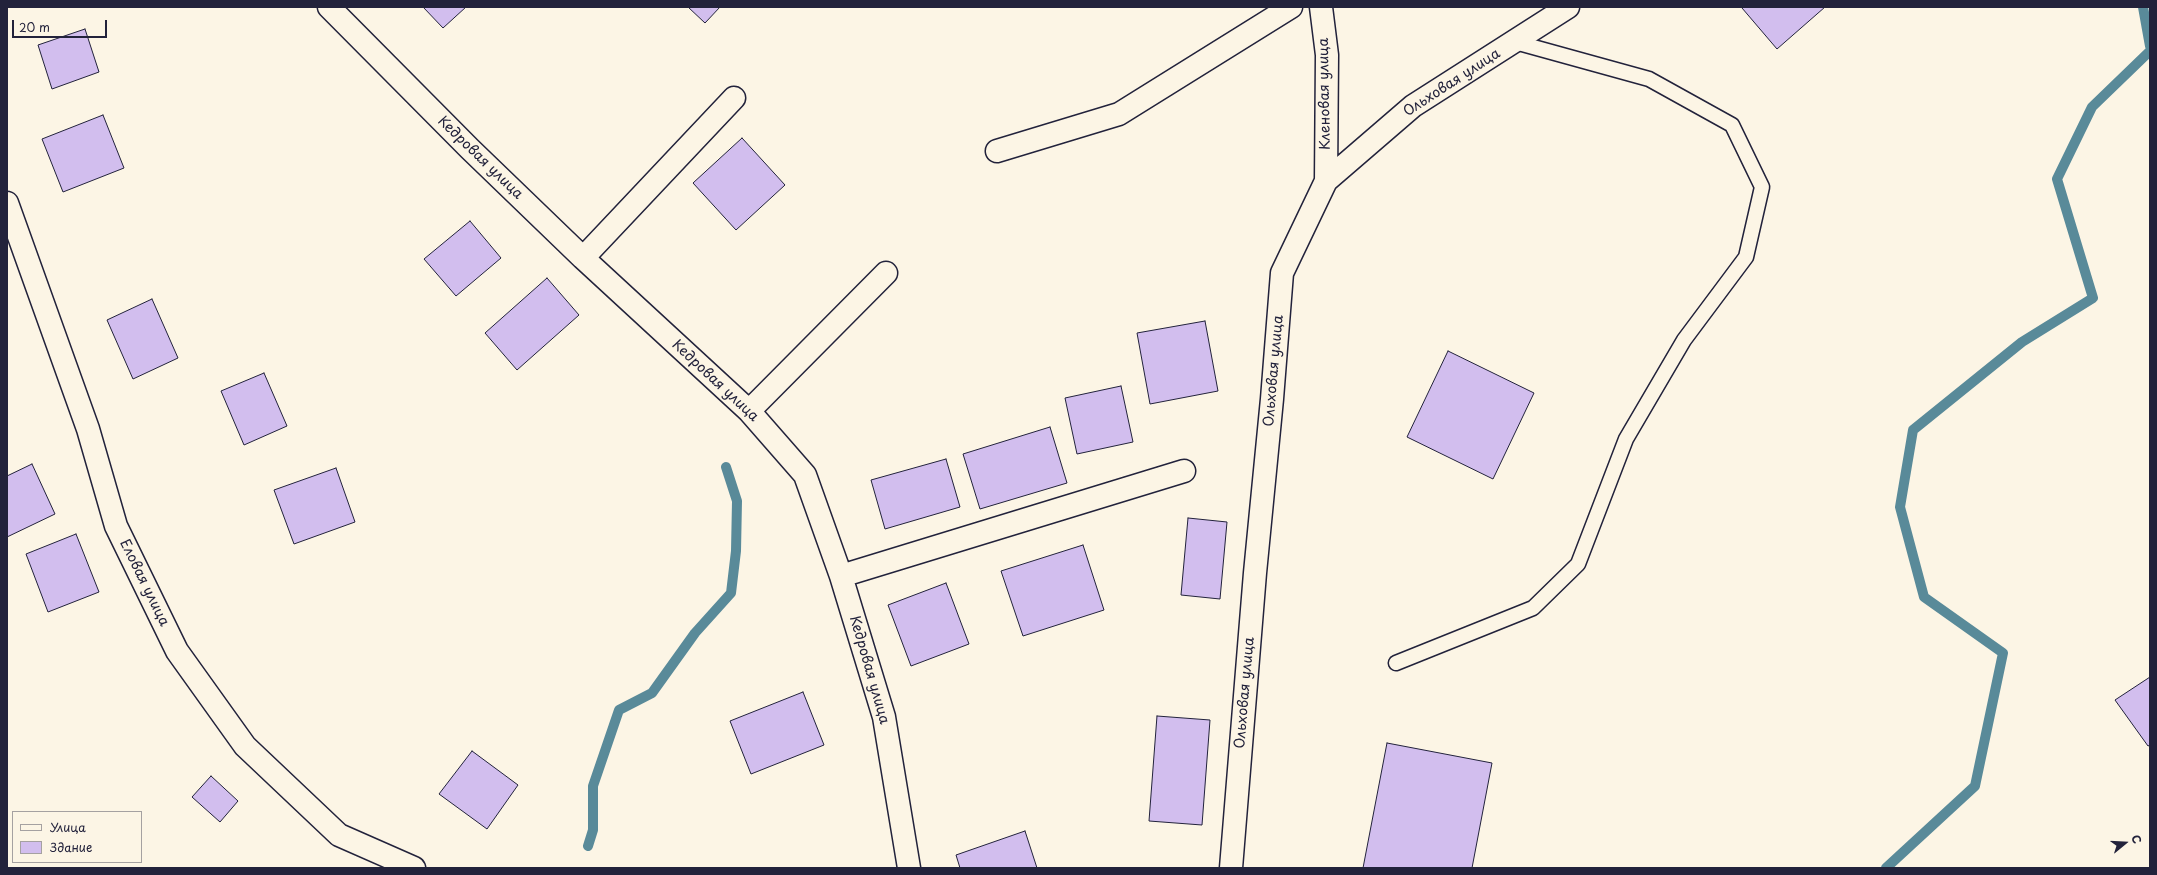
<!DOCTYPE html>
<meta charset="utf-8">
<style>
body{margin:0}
#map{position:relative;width:2157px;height:875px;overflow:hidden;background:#fcf5e5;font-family:"Playpen Sans",sans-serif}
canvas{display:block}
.frame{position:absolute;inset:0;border:8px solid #22223b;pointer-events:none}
.legend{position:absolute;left:12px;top:811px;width:130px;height:52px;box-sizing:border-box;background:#fcf5e5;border:1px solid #a5a1a1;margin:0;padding:5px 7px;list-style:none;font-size:12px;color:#22223b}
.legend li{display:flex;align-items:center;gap:8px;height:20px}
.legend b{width:20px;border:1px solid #a5a1a1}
.north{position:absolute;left:2105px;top:823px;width:40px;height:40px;-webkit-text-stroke:3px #fcf5e5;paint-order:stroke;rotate:72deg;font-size:11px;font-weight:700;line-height:16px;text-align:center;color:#22223b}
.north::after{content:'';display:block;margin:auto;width:14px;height:18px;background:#22223b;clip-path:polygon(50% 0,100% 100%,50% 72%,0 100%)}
.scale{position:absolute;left:12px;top:20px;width:95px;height:18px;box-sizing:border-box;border:2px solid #22223b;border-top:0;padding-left:5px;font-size:12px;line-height:14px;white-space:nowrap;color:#22223b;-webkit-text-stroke:3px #fcf5e5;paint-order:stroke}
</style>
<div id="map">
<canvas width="2157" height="875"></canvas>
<div class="frame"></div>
<ul class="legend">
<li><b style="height:5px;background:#fcf5e5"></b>Улица</li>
<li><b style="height:11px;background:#d2beee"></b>Здание</li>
</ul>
<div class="north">С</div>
<div class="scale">20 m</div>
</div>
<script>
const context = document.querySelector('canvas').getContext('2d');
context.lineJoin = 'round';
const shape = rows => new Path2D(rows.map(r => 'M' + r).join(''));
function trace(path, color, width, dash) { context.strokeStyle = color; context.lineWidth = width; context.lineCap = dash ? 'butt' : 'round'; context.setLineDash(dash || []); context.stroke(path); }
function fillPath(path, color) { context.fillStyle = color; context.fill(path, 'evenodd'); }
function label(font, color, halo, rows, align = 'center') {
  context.font = font + ' "Playpen Sans",sans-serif'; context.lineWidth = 3; context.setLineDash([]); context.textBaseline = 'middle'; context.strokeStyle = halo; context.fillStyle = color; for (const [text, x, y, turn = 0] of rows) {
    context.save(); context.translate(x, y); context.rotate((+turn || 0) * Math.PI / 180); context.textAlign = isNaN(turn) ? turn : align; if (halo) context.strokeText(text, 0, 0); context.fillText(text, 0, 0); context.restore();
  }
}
const stream = shape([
 [2143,7,2150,46],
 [588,846,593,830,593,786,619,710,652,693,695,633,731,593,736,551,737,501,726,467],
 [1886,868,1975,786,2003,653,1924,597,1900,507,1913,430,2022,342,2093,298,2057,179,2092,107,2150,51]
]);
const building = shape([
 [423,7,466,7,443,28,423,7],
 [688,7,720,7,705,23,688,7],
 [1743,7,1825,7,1777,49,1742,8,1743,7],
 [85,29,99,72,52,89,38,45,85,29],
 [103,115,124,168,63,192,42,139,103,115],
 [742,138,785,185,736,230,693,183,742,138],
 [470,221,501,258,456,296,424,259,470,221],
 [547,278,579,315,517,370,485,333,547,278],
 [152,299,178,358,133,379,107,320,152,299],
 [1205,321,1218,391,1150,404,1137,333,1205,321],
 [1448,351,1534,393,1493,479,1407,437,1448,351],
 [264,373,287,426,244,445,221,391,264,373],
 [1121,386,1133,442,1077,454,1065,398,1121,386],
 [1050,427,1067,483,980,509,963,454,1050,427],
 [946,459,960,507,885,529,871,480,946,459],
 [32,464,55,514,7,537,7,476,32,464],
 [336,468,355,522,294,544,274,490,336,468],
 [1188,518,1227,522,1220,599,1181,595,1188,518],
 [76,534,99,592,48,612,26,554,76,534],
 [1083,545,1104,610,1023,636,1001,571,1083,545],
 [946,583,969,644,911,666,888,605,946,583],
 [2150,677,2150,745,2148,746,2115,700,2150,677],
 [803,692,824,745,751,774,730,721,803,692],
 [1157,716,1210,720,1202,825,1149,821,1157,716],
 [1387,743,1492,763,1472,868,1363,868,1387,743],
 [472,751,518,785,487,829,439,794,472,751],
 [211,776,238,801,220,822,192,797,211,776],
 [1025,831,1037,868,960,868,956,855,1025,831]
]);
const service = shape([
 [1396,663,1533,608,1578,564,1626,439,1684,340,1746,257,1762,187,1732,125,1649,79,1515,42]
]);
const minor = shape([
 [329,7,470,149,583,258,749,411,805,475,841,576,884,717,909,868],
 [1321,7,1327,55,1326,181],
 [997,151,1119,114,1291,7],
 [7,203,88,429,116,526,177,651,245,746,339,835,414,868],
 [583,258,734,98],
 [749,411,886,273],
 [841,576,1184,471],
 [1231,868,1255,573,1272,399,1282,273,1326,181,1413,106,1568,7]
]);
const streetNames = [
 ["Ольховая улица",1452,83,-33],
 ["Кленовая улица",1325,94,-91],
 ["Кедровая улица",480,158,44],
 ["Ольховая улица",1274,371,-85],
 ["Кедровая улица",715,381,43],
 ["Еловая улица",144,583,64],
 ["Кедровая улица",869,670,74],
 ["Ольховая улица",1245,693,-85]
];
trace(stream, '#598a99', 10);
fillPath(building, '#d2beee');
trace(building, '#22223b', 1);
trace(service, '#22223b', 17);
trace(minor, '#22223b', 25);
trace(service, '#fcf5e5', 14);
trace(minor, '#fcf5e5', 22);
label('14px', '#22223b', '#fcf5e5', streetNames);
</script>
